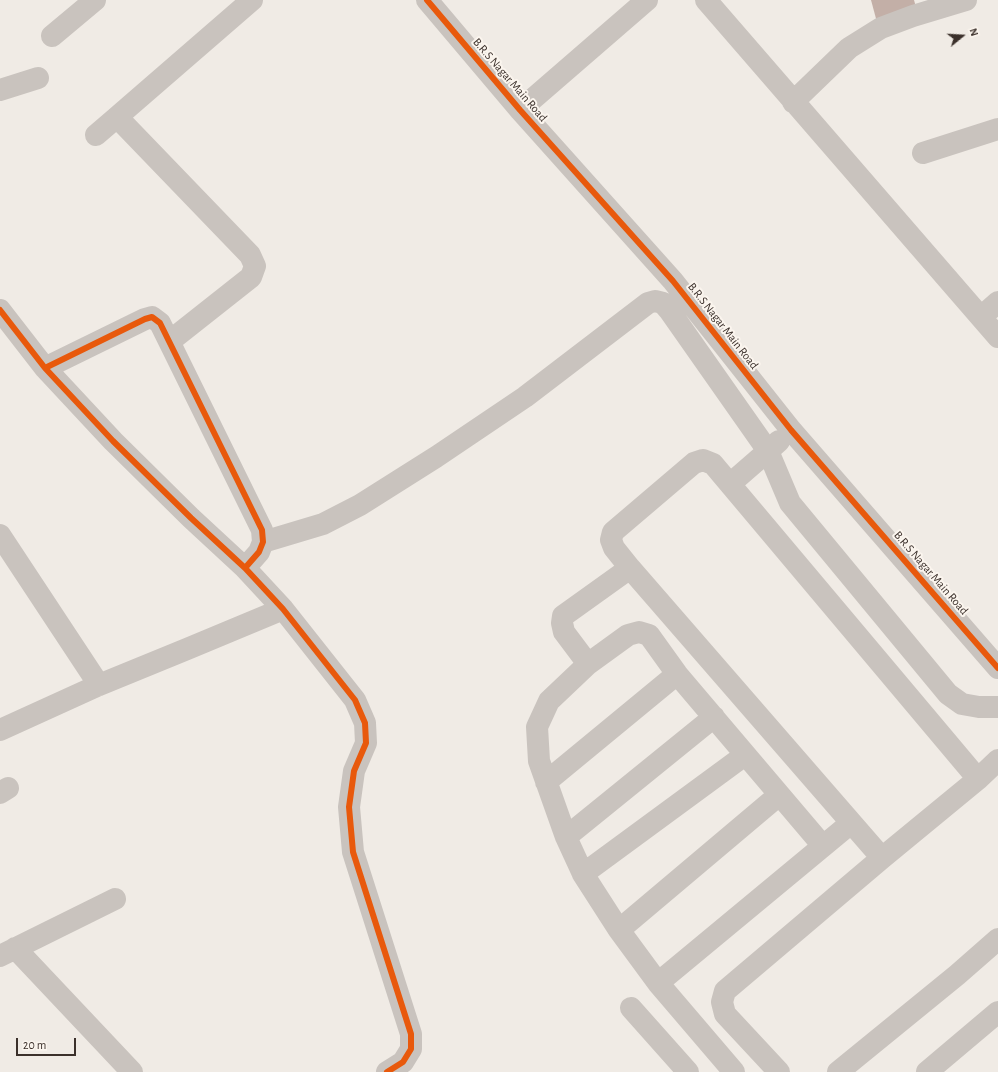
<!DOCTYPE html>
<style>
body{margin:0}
#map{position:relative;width:998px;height:1072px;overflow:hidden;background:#f0ebe5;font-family:"Alegreya Sans",sans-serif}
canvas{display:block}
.north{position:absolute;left:942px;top:16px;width:40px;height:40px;-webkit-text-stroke:3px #fbf5ee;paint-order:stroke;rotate:72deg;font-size:11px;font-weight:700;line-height:16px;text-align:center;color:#3b302b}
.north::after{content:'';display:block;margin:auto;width:14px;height:18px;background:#3b302b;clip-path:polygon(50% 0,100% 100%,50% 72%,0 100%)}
.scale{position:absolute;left:16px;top:1038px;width:60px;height:18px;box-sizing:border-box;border:2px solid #3b302b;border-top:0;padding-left:5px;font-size:12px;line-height:14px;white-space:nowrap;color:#3b302b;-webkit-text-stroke:3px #fbf5ee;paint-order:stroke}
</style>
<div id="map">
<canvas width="998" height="1072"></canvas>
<div class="north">N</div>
<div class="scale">20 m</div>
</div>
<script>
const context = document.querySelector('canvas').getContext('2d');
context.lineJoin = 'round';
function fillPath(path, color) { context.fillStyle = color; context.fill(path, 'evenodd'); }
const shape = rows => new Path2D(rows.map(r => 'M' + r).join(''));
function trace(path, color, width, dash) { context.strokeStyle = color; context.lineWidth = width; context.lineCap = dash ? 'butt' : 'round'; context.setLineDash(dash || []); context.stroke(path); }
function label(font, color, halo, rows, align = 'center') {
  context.font = font + ' "Alegreya Sans",sans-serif'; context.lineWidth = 4; context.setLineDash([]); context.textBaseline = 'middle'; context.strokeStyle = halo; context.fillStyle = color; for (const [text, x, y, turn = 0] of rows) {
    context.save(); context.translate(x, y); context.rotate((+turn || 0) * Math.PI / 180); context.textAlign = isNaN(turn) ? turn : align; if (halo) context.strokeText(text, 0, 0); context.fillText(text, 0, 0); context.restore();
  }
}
const building = shape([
 [871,0,914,0,918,15,878,26]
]);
const minor = shape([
 [427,0,520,110,673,281,791,430,998,668],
 [706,0,998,337],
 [52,36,95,0],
 [0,90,38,78],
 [793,102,849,48,881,28,913,16,966,0],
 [520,110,647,0],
 [96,135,117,117],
 [923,153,998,129],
 [0,310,45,368,113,441,191,518,245,568,259,552,263,542,262,530,160,323,152,317,145,319,45,368],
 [981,317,998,302],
 [170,341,251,277,255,266,250,255,117,117,252,0],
 [779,441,768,451,790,503,948,694,962,704,979,707,998,707],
 [0,535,99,685],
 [263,542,323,524,360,505,436,457,525,397,648,303,655,301,663,303,669,310,768,451,730,484],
 [245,568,283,609,355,700,365,723,366,743,354,771,349,807,353,852,411,1034,411,1049,403,1062,387,1072],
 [630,568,563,616,562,623,564,632,588,664,549,701,537,727,539,761,566,837,583,874,619,930,658,983],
 [588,664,628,635,639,632,649,635,677,674,823,846],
 [0,730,99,685,187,649,283,609],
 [546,782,677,674],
 [0,793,8,788],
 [566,837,714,717],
 [882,858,630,568,614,548,611,540,613,532,694,463,703,460,713,464,978,779],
 [583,874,745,755],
 [619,930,779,795],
 [15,948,132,1072],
 [0,956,115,899],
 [631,1008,688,1072],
 [734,1072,658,983,851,823],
 [779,1072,725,1014,722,1002,725,991,882,858,978,779,998,760],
 [838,1072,957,975,998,939],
 [927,1072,998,1012]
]);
const cycleway = shape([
 [427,0,520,110,673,281,791,430,998,668],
 [0,310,45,368,113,441,191,518,245,568,259,552,263,542,262,530,160,323,152,317,145,319,45,368],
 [245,568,283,609,355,700,365,723,366,743,354,771,349,807,353,852,411,1034,411,1049,403,1062,387,1072]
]);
const streetNames = [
 ["B.R.S Nagar Main Road",510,80,49],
 ["B.R.S Nagar Main Road",723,326,52],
 ["B.R.S Nagar Main Road",931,573,49]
];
fillPath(building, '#c3afa7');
trace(minor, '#c9c3be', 22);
trace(cycleway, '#e8590c', 6);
label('12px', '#3b302b', '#fbf5ee', streetNames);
</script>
